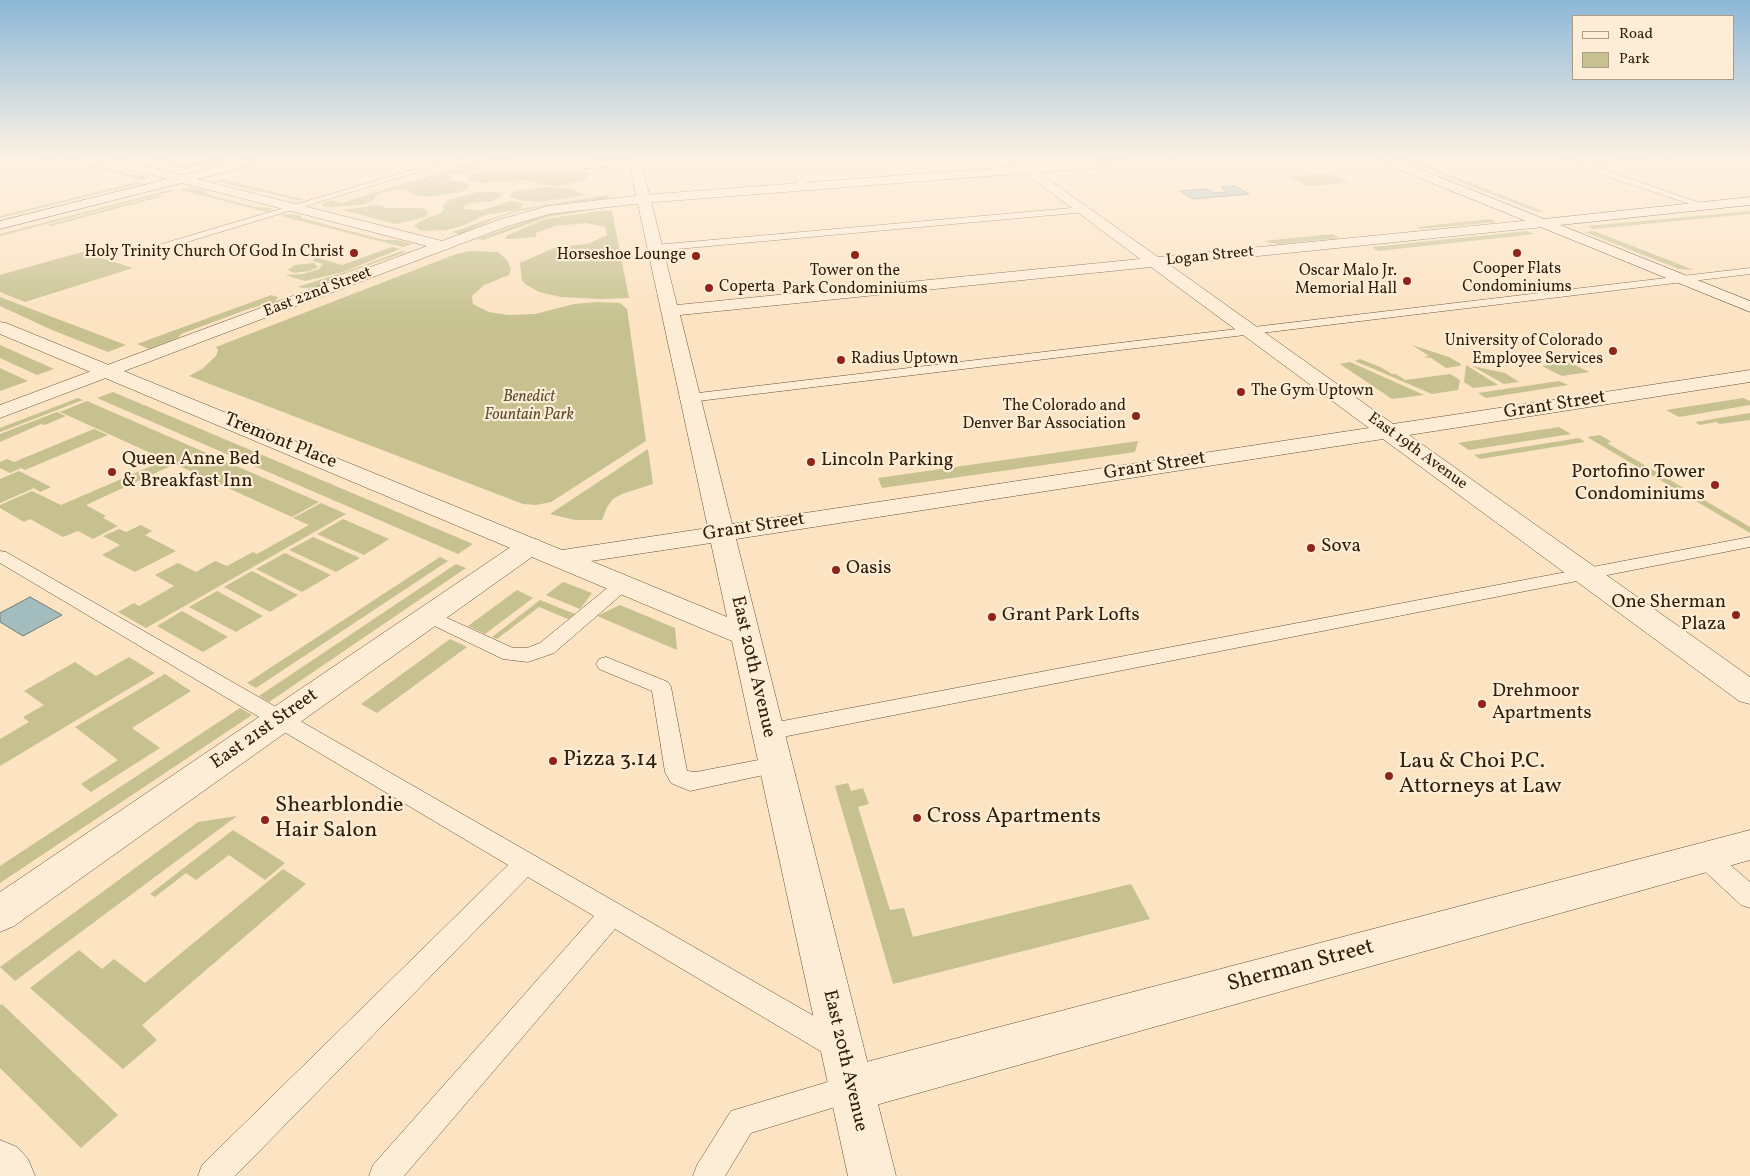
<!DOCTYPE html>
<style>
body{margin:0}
#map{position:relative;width:1750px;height:1176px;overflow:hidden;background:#fce3c2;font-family:Vollkorn,serif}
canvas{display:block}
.legend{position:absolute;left:1572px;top:15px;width:162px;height:65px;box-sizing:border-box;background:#fdedd7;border:1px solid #ab9b85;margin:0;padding:6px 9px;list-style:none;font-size:15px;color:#31210b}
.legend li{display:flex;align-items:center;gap:10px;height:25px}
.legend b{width:25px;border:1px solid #ab9b85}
</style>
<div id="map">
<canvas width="1750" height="1176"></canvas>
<ul class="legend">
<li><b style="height:6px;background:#fdedd7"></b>Road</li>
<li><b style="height:14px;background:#c6c18f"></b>Park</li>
</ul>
</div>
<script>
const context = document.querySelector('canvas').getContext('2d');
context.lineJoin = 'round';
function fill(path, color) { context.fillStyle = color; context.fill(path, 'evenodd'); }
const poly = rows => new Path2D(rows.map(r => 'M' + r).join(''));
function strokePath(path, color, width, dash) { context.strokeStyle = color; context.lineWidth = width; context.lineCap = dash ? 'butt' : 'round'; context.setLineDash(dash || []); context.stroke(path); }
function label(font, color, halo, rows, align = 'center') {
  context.font = font + ' Vollkorn,serif'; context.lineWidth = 4.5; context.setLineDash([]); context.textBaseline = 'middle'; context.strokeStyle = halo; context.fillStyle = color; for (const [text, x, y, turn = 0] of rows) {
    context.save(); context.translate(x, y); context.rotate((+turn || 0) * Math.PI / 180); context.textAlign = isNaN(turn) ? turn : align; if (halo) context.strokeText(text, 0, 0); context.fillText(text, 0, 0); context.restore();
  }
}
const green = poly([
 [58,158,75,158,74,160,129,174,151,177,140,180],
 [157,158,185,164,219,158,230,158,186,169,149,159],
 [1399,158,1407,158,1545,212,1537,212],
 [458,162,478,167,468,174,438,175,431,177,428,179,435,182,431,178,442,175,450,176,450,179,443,181,458,181,469,184,469,187,462,192,430,197,415,195,405,190,392,190,380,193,372,201,361,205,332,207,323,206,323,203,332,200,342,203,460,166,452,164],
 [494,169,534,174,581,171,590,173,590,175,582,181,558,186,543,185,526,180,483,183,467,181,467,177,473,174],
 [1329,173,1349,183,1308,186,1289,177],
 [222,179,306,200,297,200,214,181],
 [137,182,142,183,0,218,0,216],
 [191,187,205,191,206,194,256,207,272,208,271,211,267,212,180,190],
 [548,187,570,189,586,195,540,202,524,201,510,197,510,194,516,191],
 [169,190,173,191,0,236,0,234],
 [478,192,496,192,503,195,493,201,470,203,464,207,464,209,483,210,511,201,525,204,519,209,608,195,608,199,555,204,520,211,494,219,460,235,452,232,516,210,485,215,462,226,447,230,421,231,414,226,420,221,441,213,444,209,443,206,449,200],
 [160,195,164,196,51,226,47,225],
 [378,205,388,208,423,208,429,212,425,217,419,219,395,224,342,210],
 [608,207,548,217,483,240,477,239,547,214],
 [599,211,612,211,629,298,600,299,561,297,539,292,525,284,522,280,520,263,556,247,588,244,607,235,605,227,586,223,555,226,536,233,536,237,509,239,506,239,506,236,545,219],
 [1750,211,1750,214,1593,229,1587,226],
 [287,214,300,215,301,218,384,240,397,240,413,244,403,247,281,216],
 [1490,219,1496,222,1421,229,1416,227],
 [1527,231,1535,234,1378,251,1372,247],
 [1594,231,1694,270,1679,269,1585,232],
 [1332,234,1340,238,1278,244,1264,241],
 [392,247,400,249,343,272,305,281,285,275,303,274,319,269,323,264,313,261,315,257,342,265],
 [402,251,406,252,338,276,320,287,303,288,297,287,345,272],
 [470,251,498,252,507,260,511,269,509,275,484,285,472,296,473,304,489,312,508,315,535,314,574,304,596,302,620,303,627,309,646,441,551,502,536,505,523,504,189,376,202,369,216,356,218,350,216,347,456,254],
 [82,252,133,268,25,302,0,292,0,275],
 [314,263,318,267,309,271,294,273,288,270,295,265],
 [271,295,278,297,274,303,251,308,181,334,178,338,149,349,137,344],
 [0,297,126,345,108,352,52,330,0,306],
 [0,345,54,369,37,375,0,358],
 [1412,345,1449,357,1461,364,1460,366,1446,368,1431,358,1423,357,1429,356],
 [1360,359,1380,367,1392,374,1396,374,1405,380,1450,374,1460,380,1458,390,1432,394,1355,361],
 [1350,362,1424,395,1392,399,1340,364],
 [1569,362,1589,372,1562,376,1542,366],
 [1466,365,1498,385,1473,388,1464,382],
 [1472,366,1505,373,1519,382,1504,384],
 [0,368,28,381,0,391],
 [1559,381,1568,385,1486,398,1478,393],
 [113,392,473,544,458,554,97,398],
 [78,398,83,400,0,432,0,428],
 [1743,398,1750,401,1750,405,1679,417,1666,410],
 [87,401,319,502,292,517,60,412],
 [57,412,66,416,45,425,41,424,0,442,0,434],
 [1750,413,1750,420,1720,424,1716,422,1700,425,1695,422],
 [1559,427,1571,434,1469,450,1458,443],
 [94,429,108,435,25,470,21,468,10,473,0,468,0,462,7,459,14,462],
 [1600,435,1612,442,1607,443,1750,527,1750,533,1587,437],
 [1579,438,1585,442,1480,459,1474,455],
 [1138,441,1135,452,882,488,878,478],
 [648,449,653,484,622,494,613,499,607,507,602,520,575,520,550,514],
 [163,461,173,465,86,505,106,516,103,518,118,526,93,539,78,531,63,537,30,519,24,522,0,508,0,505,32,491,61,505],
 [19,471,51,487,40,492,34,488,0,503,0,479],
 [321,503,346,514,146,628,118,612,134,603,139,606,174,586,155,575,178,563,196,572,215,561,227,566,253,552,257,554,309,525,293,518],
 [343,519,389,539,364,555,317,534],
 [141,525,152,531,145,535,176,551,135,572,102,555,120,545,103,536,119,529,126,532],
 [313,537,360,558,336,572,289,550],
 [285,553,331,575,302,592,256,569],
 [440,557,448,561,256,688,247,683],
 [456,564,466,568,269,702,259,696],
 [252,571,298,595,270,612,224,587],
 [563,582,592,593,580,609,546,595],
 [517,590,533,598,485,634,468,626],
 [217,591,263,616,236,632,189,607],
 [540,600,575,614,568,619,539,607,497,639,492,637],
 [620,605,675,628,677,650,597,616],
 [182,611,228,637,203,652,157,626],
 [450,639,467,647,377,713,361,704],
 [129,657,155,673,0,766,0,739,29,722,23,717,44,705,24,691,75,662,96,676],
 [165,674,191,691,132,728,160,748,91,792,81,784,118,760,75,727],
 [240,708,252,715,0,883,0,866],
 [848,783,851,791,863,788,869,804,858,807,890,910,904,908,913,937,1131,884,1150,919,893,984,835,786],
 [237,816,15,981,0,967,198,822],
 [233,830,285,863,265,880,229,855,196,880,186,873,155,897,150,894],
 [283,869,306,884,142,1025,157,1040,123,1069,30,988,79,950,102,969,114,959,145,983],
 [2,1004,118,1115,81,1148,0,1068,0,1005]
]);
const water = poly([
 [1235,186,1249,194,1193,199,1180,191,1207,189,1214,193,1227,192,1221,187,1235,186],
 [30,597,62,615,23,636,0,622,0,613,30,597]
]);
const service = poly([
 [43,158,57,158,46,161,43,161,43,158],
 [453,158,464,158,154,252,148,252,146,250,148,248,453,158],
 [1561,158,1567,158,1586,164,1590,162,1644,158,1673,158,1669,160,1593,166,1709,206,1702,208,1561,161,1561,158],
 [790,168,796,168,808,186,807,188,801,188,789,170,790,168],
 [1083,207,1087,210,1086,212,655,251,650,248,655,245,1083,207],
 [1750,268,1750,274,690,402,683,398,690,394,1750,268],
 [1750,537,1750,547,767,740,760,737,757,732,760,727,767,724,1750,537],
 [0,551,6,552,847,1035,851,1045,847,1055,837,1059,827,1055,615,929,404,1176,369,1176,373,1165,594,916,528,877,235,1176,198,1176,202,1165,508,865,0,563,0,551],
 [623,579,629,580,632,584,629,588,554,653,528,662,503,659,422,620,419,616,422,612,428,610,434,612,513,648,527,648,540,643,617,580,623,579],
 [606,657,668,682,671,687,687,771,696,772,774,757,782,759,785,765,782,771,690,791,671,783,665,772,652,691,599,669,596,664,599,659,606,657],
 [1705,847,1713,850,1750,882,1750,908,1741,905,1697,864,1693,857,1697,850,1705,847],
 [851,1075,861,1079,865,1089,861,1099,751,1133,725,1176,693,1176,697,1165,731,1111,851,1075]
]);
const minor = poly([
 [95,158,114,158,442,241,498,220,548,206,643,195,1128,158,1176,158,1170,162,643,203,549,214,508,226,0,418,0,405,427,246,97,161,95,158],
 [469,158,494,158,533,164,632,158,639,158,641,161,635,165,533,172,475,162,469,158],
 [530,538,539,540,543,546,539,552,14,926,0,932,0,892,521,540,530,538],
 [1750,830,1750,860,851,1112,835,1105,828,1089,835,1073,851,1066,1750,830],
 [0,1140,17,1147,28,1159,35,1176,0,1176,0,1140]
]);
const tertiary = poly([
 [628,158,640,158,677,305,1140,259,1005,158,1018,158,1158,257,1543,219,1548,220,1550,223,1548,226,1543,227,1170,265,1393,424,1750,370,1750,382,1409,435,1750,677,1750,704,1739,701,1383,439,736,539,896,1176,848,1176,732,641,0,334,0,322,6,323,562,550,708,528,628,158],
 [1151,267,1369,428,732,524,680,315,1151,267],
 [711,543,727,617,591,561,711,543]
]);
const secondary = poly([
 [251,158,270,158,268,161,0,229,0,221,251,158],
 [1376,158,1392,158,1544,219,1750,197,1750,205,1560,225,1750,301,1750,312,1378,161,1376,158]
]);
const markers = [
 [354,253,5,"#8f2418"],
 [1517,253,5,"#8f2418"],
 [855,255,5,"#8f2418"],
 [696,256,5,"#8f2418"],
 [1407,281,5,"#8f2418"],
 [709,288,5,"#8f2418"],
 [1613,351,5,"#8f2418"],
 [841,360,5,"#8f2418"],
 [1241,392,5,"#8f2418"],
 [1136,416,5,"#8f2418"],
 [811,462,5,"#8f2418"],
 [112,472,5,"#8f2418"],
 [1715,485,5,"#8f2418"],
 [1311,548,5,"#8f2418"],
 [836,570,5,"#8f2418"],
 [1736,615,5,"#8f2418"],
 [992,617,5,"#8f2418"],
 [1482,704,5,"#8f2418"],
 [553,761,5,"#8f2418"],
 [1389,776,5,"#8f2418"],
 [917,818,5,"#8f2418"],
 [265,820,5,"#8f2418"]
];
const farPoinames = [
 ["Holy Trinity Church Of God In Christ",344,253],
 ["Horseshoe Lounge",686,256],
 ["Cooper Flats",1517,270,"center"],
 ["Condominiums",1517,288,"center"],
 ["Tower on the",855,272,"center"],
 ["Park Condominiums",855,290,"center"],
 ["Oscar Malo Jr.",1397,272],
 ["Memorial Hall",1397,290],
 ["Coperta",719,288,"left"],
 ["University of Colorado",1603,342],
 ["Employee Services",1603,360],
 ["Radius Uptown",851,360,"left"],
 ["The Gym Uptown",1251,392,"left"],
 ["The Colorado and",1126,407],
 ["Denver Bar Association",1126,425]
];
const farStreetnames = [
 ["Logan Street",1210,257,-6],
 ["East 22nd Street",318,293,-21],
 ["East 19th Avenue",1417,452,36]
];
const farParknames = [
 ["Benedict",529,398],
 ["Fountain Park",529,416]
];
const streetNames = [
 ["Grant Street",1555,406,-9],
 ["Tremont Place",280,442,22],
 ["Grant Street",1155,467,-9],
 ["Grant Street",754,528,-9],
 ["East 20th Avenue",752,667,77],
 ["East 21st Street",265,730,-35],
 ["East 20th Avenue",844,1061,77]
];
const poiNames = [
 ["Queen Anne Bed",122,461],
 ["& Breakfast Inn",122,483],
 ["Lincoln Parking",821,462],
 ["Portofino Tower",1705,474,"right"],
 ["Condominiums",1705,496,"right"],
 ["Sova",1321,548],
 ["Oasis",846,570],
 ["One Sherman",1726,604,"right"],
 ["Plaza",1726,626,"right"],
 ["Grant Park Lofts",1002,617],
 ["Drehmoor",1492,693],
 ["Apartments",1492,715]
];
const nearPoinames = [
 ["Pizza 3.14",563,761],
 ["Lau & Choi P.C.",1399,763],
 ["Attorneys at Law",1399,788],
 ["Shearblondie",275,807],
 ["Hair Salon",275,832],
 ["Cross Apartments",927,818]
];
const nearStreetnames = [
 ["Sherman Street",1301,967,-15]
];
fill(green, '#c6c18f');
fill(water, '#a3bcbd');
strokePath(water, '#757e76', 1);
strokePath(service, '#645239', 1);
strokePath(minor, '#645239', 1);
strokePath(tertiary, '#645239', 1);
strokePath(secondary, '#31210b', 1);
fill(service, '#fdedd7');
fill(minor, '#fdedd7');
fill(tertiary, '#fdedd7');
fill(secondary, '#fdedd7');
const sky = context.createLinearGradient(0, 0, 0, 322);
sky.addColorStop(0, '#8cb7d7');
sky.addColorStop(0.49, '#fef2e4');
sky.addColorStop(1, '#fef2e400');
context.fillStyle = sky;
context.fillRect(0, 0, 1750, 322);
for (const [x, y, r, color] of markers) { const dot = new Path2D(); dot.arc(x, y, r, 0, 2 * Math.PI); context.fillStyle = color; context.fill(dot); strokePath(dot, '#fdedd7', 2); }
label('16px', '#31210b', '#fdedd7', farPoinames, 'right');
label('16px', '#31210b', '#fdedd7', farStreetnames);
label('italic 16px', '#5e5133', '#fdedd7', farParknames);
label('19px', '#31210b', '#fdedd7', streetNames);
label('19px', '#31210b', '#fdedd7', poiNames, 'left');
label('22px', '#31210b', '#fdedd7', nearPoinames, 'left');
label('22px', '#31210b', '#fdedd7', nearStreetnames);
</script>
